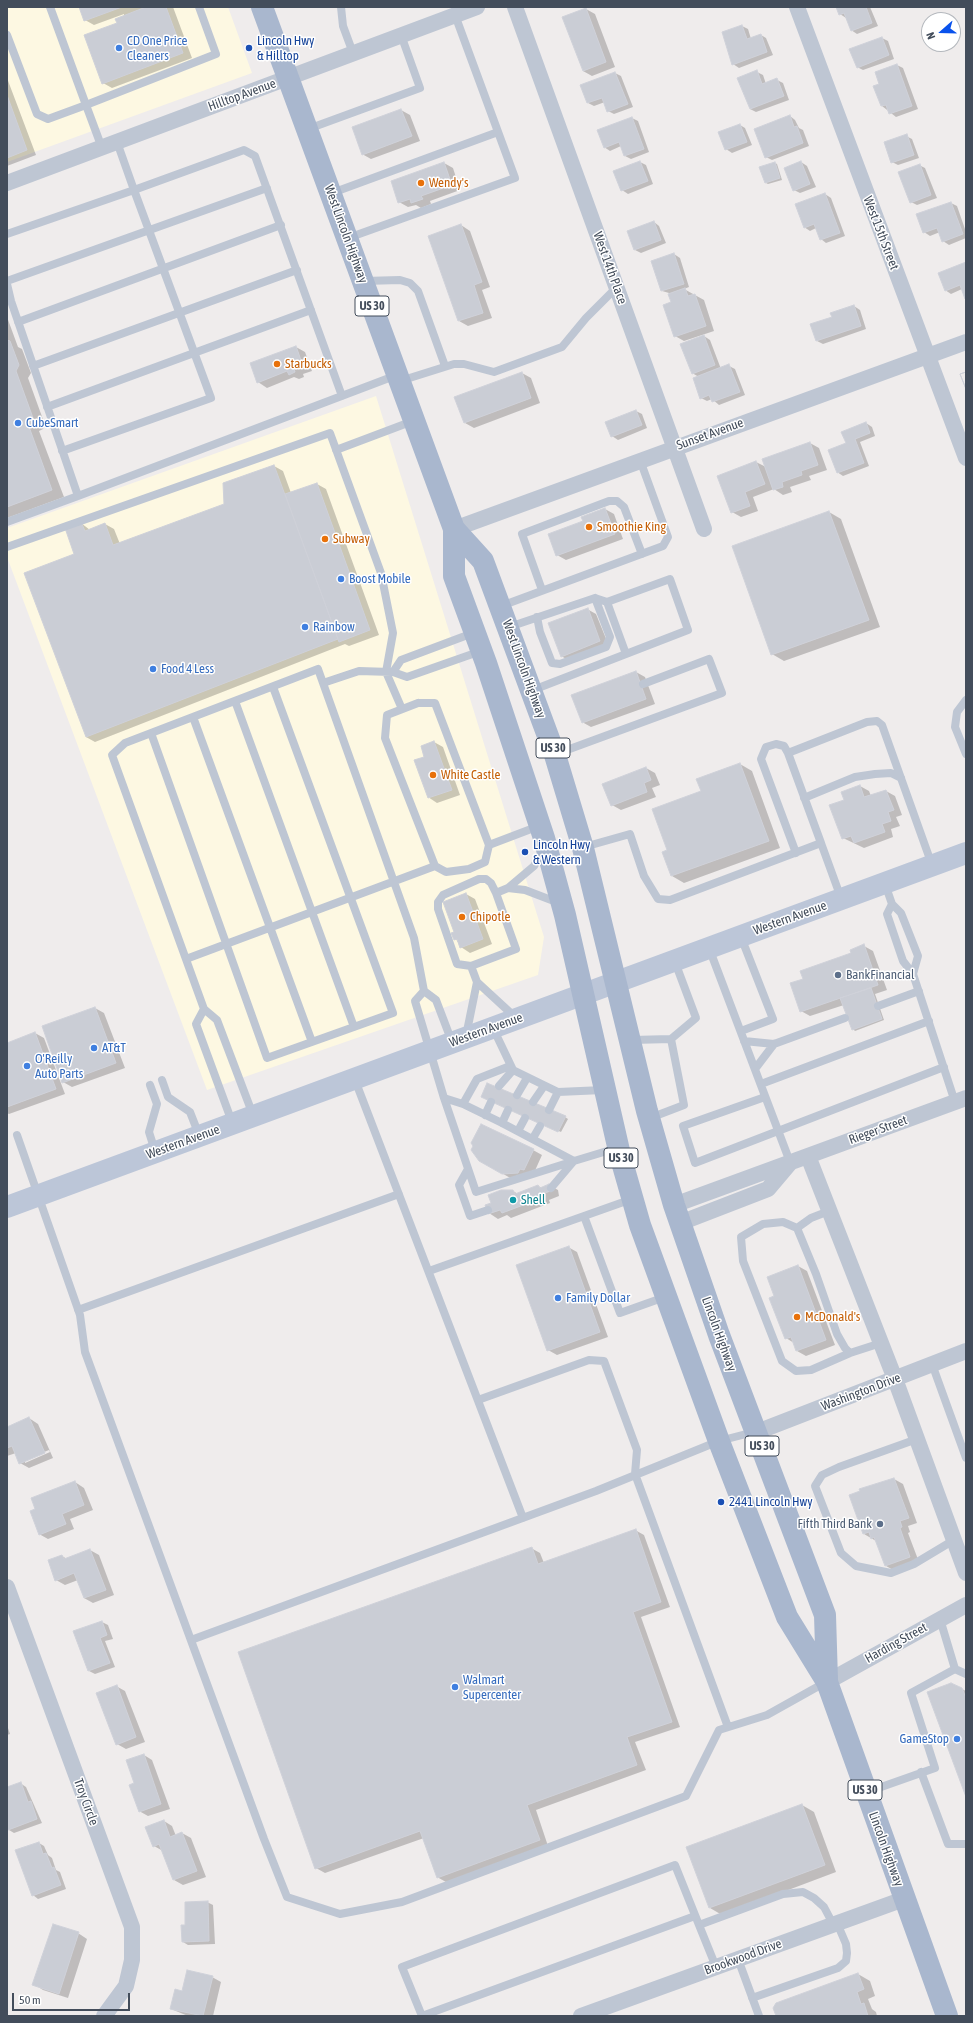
<!DOCTYPE html>
<style>
body{margin:0}
#map{position:relative;width:973px;height:2023px;overflow:hidden;background:#efecec;font-family:"Asap Condensed",sans-serif}
canvas{display:block}
.frame{position:absolute;inset:0;border:8px solid #434d5b;pointer-events:none}
.north{position:absolute;left:921px;top:12px;width:40px;height:40px;box-sizing:border-box;background:#fff;border:1px solid #b4b8bd;border-radius:50%;rotate:250deg;font-size:11px;font-weight:700;line-height:16px;text-align:center;color:#434d5b}
.north::after{content:'';display:block;margin:auto;width:14px;height:18px;background:#0952ec;clip-path:polygon(50% 0,100% 100%,50% 72%,0 100%)}
.scale{position:absolute;left:12px;top:1993px;width:118px;height:18px;box-sizing:border-box;border:2px solid #434d5b;border-top:0;padding-left:5px;font-size:12px;line-height:14px;white-space:nowrap;color:#434d5b;-webkit-text-stroke:3px #fff;paint-order:stroke}
</style>
<div id="map">
<canvas width="973" height="2023"></canvas>
<div class="frame"></div>
<div class="north">N</div>
<div class="scale">50 m</div>
</div>
<script>
const context = document.querySelector('canvas').getContext('2d');
context.lineJoin = 'round';
function fill(path, color) { context.fillStyle = color; context.fill(path, 'evenodd'); }
const poly = rows => new Path2D(rows.map(r => 'M' + r).join(''));
function strokePath(path, color, width, dash) { context.strokeStyle = color; context.lineWidth = width; context.lineCap = dash ? 'butt' : 'round'; context.setLineDash(dash || []); context.stroke(path); }
function label(font, color, halo, rows, align = 'center') {
  context.font = font + ' "Asap Condensed",sans-serif'; context.lineWidth = 3; context.setLineDash([]); context.textBaseline = 'middle'; context.strokeStyle = halo; context.fillStyle = color; for (const [text, x, y, turn = 0] of rows) {
    context.save(); context.translate(x, y); context.rotate((+turn || 0) * Math.PI / 180); context.textAlign = isNaN(turn) ? turn : align; if (halo) context.strokeText(text, 0, 0); context.fillText(text, 0, 0); context.restore();
  }
}
const commercial = poly([
 [7,7,228,7,252,73,7,162],
 [376,396,544,937,538,975,207,1090,7,557,7,528]
]);
const shadow = poly([
 [80,7,173,7,192,58,112,88,103,83,118,24,124,16,124,14,94,25,85,20],
 [838,7,870,7,878,26,857,34,851,30,846,18,840,14],
 [586,9,595,14,615,67,592,76,583,71],
 [742,26,748,29,751,39,761,35,766,38,773,55,739,68,733,64],
 [882,38,888,41,894,59,863,70,857,67],
 [897,65,903,68,918,109,896,117,882,106,880,84],
 [757,72,763,75,766,84,777,80,783,83,789,100,756,112,750,109],
 [615,73,621,76,633,107,614,114,608,111,605,102,594,106,588,103,581,86],
 [7,78,36,155,7,166],
 [401,110,410,115,420,141,371,159,362,154,353,128],
 [790,116,795,120,799,128,803,130,809,146,772,160,766,157],
 [632,118,638,121,649,152,631,159,625,156,621,146,610,151,604,147],
 [740,125,745,128,752,145,732,153,726,149],
 [906,136,912,139,919,158,898,165,892,162],
 [640,162,646,165,653,184,628,194,622,190],
 [801,162,807,166,816,187,800,193,794,190],
 [444,163,453,168,460,190,430,201,431,204,421,208,416,205,408,207,399,202],
 [775,163,777,164,782,180,768,184,766,183],
 [919,165,925,168,937,198,917,205,911,202],
 [825,194,831,198,845,236,826,243,821,239,816,228,810,231,804,227],
 [951,203,957,206,966,232,966,238,949,245,943,241,940,232,930,236,924,232],
 [654,222,659,226,666,243,641,253,635,250,628,232],
 [461,225,470,231,490,287,482,290,492,318,468,326,459,321],
 [674,254,680,258,689,287,684,289,704,300,714,331,684,341,675,336,673,303,669,293,662,291],
 [966,263,966,299,962,289,951,294,945,290],
 [854,306,860,310,866,329,823,344,817,341,833,318],
 [7,317,18,347,22,349,31,373,28,378,45,425,43,429,39,431,64,497,7,518],
 [704,336,710,340,721,369,729,366,735,369,745,395,719,405,712,399,707,401,701,398,699,377,692,373],
 [296,347,305,352,312,371,303,374,304,377,299,379,294,377,267,388,258,382],
 [522,373,531,378,540,403,474,428,465,423],
 [636,411,642,414,647,428,618,440,612,436],
 [866,423,872,427,875,436,860,442,869,466,843,476,837,472,847,444],
 [810,443,819,448,827,470,809,476,811,480,790,487,792,492,783,495,774,489,753,497,758,511,741,517,732,512,756,462,766,467],
 [274,466,283,471,291,493,317,484,326,489,379,635,349,646,345,644,95,742,86,737,76,555,81,523,90,530,105,524,114,529,120,544,225,505],
 [605,509,614,514,623,539,566,560,557,555,584,521],
 [829,512,841,519,880,627,784,661,772,654],
 [587,609,596,614,609,646,570,661,561,656],
 [636,672,645,677,655,704,591,727,582,722],
 [434,742,443,747,460,795,437,803,428,797],
 [740,764,752,771,780,848,684,883,672,876,663,852,669,851,702,792],
 [646,768,655,773,660,785,652,788,656,797,621,810,612,805],
 [860,786,869,791,871,796,886,791,895,796,902,815,896,817,900,826,891,829,893,837,864,848,843,838,845,800],
 [466,894,475,899,492,944,470,953,461,947,452,933,455,932],
 [864,946,873,951,887,990,875,994,884,1020,855,1031,853,1029,844,1005,810,1016,801,1011,804,979],
 [95,1008,104,1013,125,1068,72,1087,63,1082],
 [35,1033,44,1038,65,1094,9,1114,7,1113,7,1044],
 [485,1098,565,1117,568,1119,561,1132],
 [533,1150,542,1155,533,1175,512,1179,479,1160],
 [549,1185,558,1190,559,1196,549,1200,550,1203,511,1218,507,1215,498,1219,489,1213,493,1203,513,1191,518,1194,538,1186,542,1188],
 [568,1247,577,1252,608,1337,557,1355,548,1350],
 [798,1266,807,1271,835,1345,806,1356,797,1351,794,1343,786,1338,775,1297],
 [29,1418,38,1424,53,1458,29,1468,20,1463,16,1453,7,1456,7,1428],
 [49,1450,50,1452,25,1463,25,1460],
 [894,1479,903,1484,917,1523,908,1526,910,1532,908,1533,919,1562,895,1571,886,1566,876,1541,864,1534,850,1496],
 [75,1482,84,1488,93,1510,70,1519,74,1529,48,1539,39,1534],
 [635,1530,644,1535,670,1607,641,1617,680,1727,635,1742,646,1770,536,1810,548,1846,446,1882,437,1877,424,1838,325,1873,316,1868,531,1548,540,1553,544,1563],
 [90,1550,99,1555,114,1595,93,1603,84,1598,78,1580,65,1585,56,1580,62,1556,67,1559],
 [102,1622,108,1625,113,1639,105,1641,115,1667,95,1674,89,1671,75,1632],
 [116,1686,125,1691,145,1742,126,1749,117,1744],
 [962,1689,966,1691,966,1794],
 [7,1725,10,1734,7,1735],
 [144,1755,152,1760,170,1809,148,1816,139,1811,135,1784],
 [20,1783,26,1787,42,1823,14,1833,9,1830,7,1825,7,1788],
 [802,1805,814,1812,836,1872,722,1915,710,1908],
 [164,1821,172,1826,176,1836,182,1833,191,1838,206,1877,183,1885,174,1880,163,1851,154,1846],
 [39,1843,44,1846,48,1855,52,1858,56,1870,60,1872,66,1889,38,1899,33,1895],
 [207,1902,213,1905,215,1944,188,1945,183,1942,186,1926],
 [78,1933,87,1939,68,1998,43,1990,34,1984],
 [858,1974,870,1981,875,1996,868,1999,872,2009,876,2012,877,2016,777,2016],
 [212,1977,221,1982,213,2016,188,2016,171,2009,183,1992]
]);
const building = poly([
 [79,7,122,7,84,21,79,7],
 [146,7,166,7,183,53,102,84,84,35,117,23,115,19,146,7],
 [836,7,866,7,872,23,851,31,844,13,839,15,836,7],
 [586,8,606,62,583,71,562,17,586,8],
 [742,25,747,39,761,34,767,52,732,65,722,32,742,25],
 [882,37,889,55,857,68,849,49,882,37],
 [897,64,912,106,889,114,886,105,881,106,873,86,879,84,875,72,897,64],
 [757,70,762,84,777,78,784,96,750,109,737,78,757,70],
 [615,72,628,104,607,112,602,98,587,103,580,85,615,72],
 [7,95,27,150,7,158,7,95],
 [401,109,412,136,362,155,352,127,401,109],
 [790,115,794,127,797,126,803,143,765,158,754,129,790,115],
 [632,117,644,149,624,156,619,142,604,148,597,130,632,117],
 [740,124,747,142,725,150,718,132,740,124],
 [907,134,914,155,891,163,884,142,907,134],
 [640,161,648,181,621,191,613,171,640,161],
 [801,161,810,184,793,191,784,168,801,161],
 [444,162,452,185,421,196,423,199,411,203,410,199,398,203,391,181,444,162],
 [775,162,780,178,765,183,759,167,775,162],
 [920,164,931,195,910,203,898,172,920,164],
 [825,193,840,233,820,240,814,224,804,228,795,204,825,193],
 [951,202,963,234,942,242,937,228,923,233,916,214,951,202],
 [654,221,661,240,634,250,627,231,654,221],
 [461,224,482,282,474,285,483,313,458,321,428,236,461,224],
 [674,253,684,284,661,291,651,261,674,253],
 [966,262,966,299,965,299,960,285,945,291,938,273,966,262],
 [685,288,688,296,695,294,706,326,674,337,663,305,671,302,668,294,685,288],
 [854,305,861,326,816,341,810,324,832,317,830,313,854,305],
 [704,335,715,365,692,374,680,344,704,335],
 [7,340,10,341,19,365,16,371,33,418,31,423,28,424,52,490,7,507,7,340],
 [296,346,303,366,294,369,295,372,289,375,287,371,257,383,250,363,296,346],
 [729,364,740,392,712,402,709,395,700,399,693,378,729,364],
 [522,372,531,398,464,423,454,397,522,372],
 [966,372,966,389,960,374,966,372],
 [966,372,966,389,960,374,966,372],
 [636,410,642,425,611,437,605,422,636,410],
 [866,422,870,433,855,439,864,463,837,473,828,450,846,443,841,432,866,422],
 [810,442,818,465,801,471,802,475,782,482,783,487,773,490,762,459,810,442],
 [756,461,765,484,745,492,750,506,731,513,717,476,756,461],
 [274,465,338,639,86,737,24,573,74,554,65,528,81,522,85,531,105,523,113,545,224,504,223,483,274,465],
 [317,483,370,630,339,642,285,494,317,483],
 [605,508,615,534,556,556,548,534,583,521,581,517,605,508],
 [829,511,869,620,771,655,732,546,829,511],
 [588,608,600,641,561,657,548,623,588,608],
 [636,671,646,699,582,723,571,695,636,671],
 [434,741,452,790,428,798,414,760,424,757,421,746,434,741],
 [740,763,769,841,671,876,662,852,667,850,652,809,701,791,696,779,740,763],
 [646,767,651,780,644,783,647,792,611,806,602,784,646,767],
 [860,785,864,797,886,790,894,810,888,812,891,821,882,824,885,832,854,843,851,836,842,839,829,805,844,800,841,792,860,785],
 [466,893,483,939,460,948,457,939,454,940,451,933,454,932,443,902,466,893],
 [864,944,878,985,800,1012,790,983,803,979,800,971,851,953,850,950,864,944],
 [871,988,882,1019,852,1030,840,998,871,988],
 [95,1007,116,1063,62,1083,42,1026,95,1007],
 [35,1032,56,1089,7,1107,7,1043,35,1032],
 [487,1083,566,1116,558,1132,481,1097,487,1083],
 [481,1124,534,1149,524,1170,520,1169,518,1173,502,1174,479,1161,471,1150,473,1146,471,1143,481,1124],
 [549,1184,550,1191,540,1195,542,1198,502,1213,500,1210,488,1214,485,1205,491,1203,488,1195,501,1190,513,1190,515,1194,538,1185,540,1188,549,1184],
 [569,1246,600,1332,547,1351,516,1265,569,1246],
 [798,1265,826,1340,796,1351,791,1337,785,1339,769,1298,774,1296,767,1277,798,1265],
 [29,1417,45,1453,19,1464,12,1446,7,1448,7,1427,29,1417],
 [894,1478,909,1518,900,1521,902,1527,900,1528,910,1557,885,1566,874,1537,871,1539,869,1532,863,1534,849,1495,860,1491,859,1489,894,1478],
 [75,1481,84,1505,62,1514,66,1524,39,1535,30,1511,35,1509,31,1498,75,1481],
 [636,1529,661,1602,633,1612,672,1722,627,1737,637,1765,527,1805,540,1840,437,1878,420,1831,315,1869,238,1652,532,1547,538,1564,636,1529],
 [90,1549,106,1590,84,1598,74,1573,55,1581,48,1560,62,1555,64,1559,90,1549],
 [102,1621,107,1635,100,1638,110,1663,88,1671,73,1631,102,1621],
 [951,1683,962,1688,966,1698,966,1797,927,1692,951,1683],
 [117,1685,136,1737,116,1745,96,1693,117,1685],
 [144,1754,161,1804,139,1812,129,1785,134,1783,126,1760,144,1754],
 [21,1782,28,1802,31,1801,37,1819,8,1830,7,1787,21,1782],
 [802,1804,825,1865,709,1908,686,1847,802,1804],
 [164,1820,170,1837,182,1832,197,1871,173,1880,159,1844,153,1847,145,1827,164,1820],
 [39,1842,43,1854,46,1853,52,1868,54,1867,61,1885,32,1896,15,1850,39,1842],
 [208,1901,209,1941,182,1942,181,1925,185,1925,185,1902,208,1901],
 [53,1924,79,1932,59,1994,32,1985,53,1924],
 [187,1970,213,1976,203,2016,170,2009,175,1989,182,1991,187,1970],
 [858,1973,864,1989,857,1992,861,2004,864,2003,868,2016,776,2016,773,2008,776,2003,858,1973]
]);
const service = poly([
 [50,7,86,105,216,54,199,7],
 [341,7,343,26,353,53],
 [7,35,37,114,48,119,86,105,102,148],
 [308,129,420,88,401,35],
 [332,193,498,132],
 [7,234,134,190,117,142],
 [348,238,515,178,455,15],
 [7,281,267,188],
 [364,281,400,280,410,283,418,291,445,366],
 [7,284,11,301,78,496,7,522],
 [18,322,281,225],
 [33,366,297,270],
 [400,381,454,364,464,364,494,372,562,347,586,318,617,287],
 [47,407,311,310],
 [336,450,413,421],
 [62,451,211,398,134,190,244,150,255,156,342,396],
 [78,496,397,375],
 [7,547,330,433,381,573,393,633,386,672,402,709],
 [542,590,522,534,609,501,617,501,624,507,642,554],
 [607,602,626,654],
 [501,606,663,546,668,537,640,460],
 [537,617,540,632,552,663,560,664,606,647,610,637,595,598],
 [509,627,595,598,607,602,670,579,688,630,533,690],
 [473,633,401,660,393,672,407,677,481,651],
 [323,683,359,671,391,672],
 [966,700,957,712,955,727,966,754],
 [235,701,354,1027],
 [418,703,435,703,489,845,485,862,469,869,446,872,435,866,385,738,387,715,418,703],
 [193,717,312,1042],
 [151,733,267,1058,393,1013,273,687],
 [788,753,867,722,877,721,882,725,932,865],
 [556,754,722,693,709,659,643,684],
 [804,798,855,777,875,774,891,773,901,778],
 [489,845,539,826],
 [584,847,630,834,644,876,658,899,670,900,821,843,841,898],
 [543,850,534,866,508,888,525,890,559,903],
 [796,853,761,759,766,747,776,744,784,746,788,753,821,843],
 [885,884,892,904],
 [709,948,790,1162],
 [186,959,435,866],
 [471,966,457,964,438,909,438,902,443,895,479,879,486,879,491,883,496,893,508,888],
 [913,974,918,956,901,913,892,904,887,914,903,961,913,974,955,1102],
 [477,982,471,966,516,949,496,893],
 [878,1006,919,991],
 [204,1009,196,1024,232,1122],
 [493,1028,513,1070,558,1092,603,1090],
 [741,1031,773,1019,741,937],
 [466,1036,477,982,515,1017],
 [632,1040,671,1039],
 [744,1041,774,1044,845,1018],
 [452,1042,436,1000,424,991,415,1001,444,1098,463,1104,502,1123,574,1161,617,1148],
 [755,1069,774,1044],
 [162,1080,168,1097,190,1112,199,1135],
 [355,1080,523,1518],
 [761,1084,929,1021],
 [150,1085,157,1104,149,1132,155,1151],
 [499,1086,513,1070],
 [517,1095,527,1078],
 [765,1097,683,1126,695,1163,944,1067],
 [444,1098,476,1192,574,1161],
 [533,1102,544,1086],
 [463,1104,477,1079,510,1066],
 [549,1110,558,1092],
 [253,1115,217,1020,204,1009,112,755,125,743,318,669,414,938,424,991],
 [485,1115,491,1102],
 [650,1118,684,1105,671,1039,696,1018,675,962],
 [502,1123,508,1110],
 [518,1131,525,1118],
 [17,1135,80,1315,85,1352,264,1839,287,1897,340,1914,402,1902,686,1796,719,1730,767,1715,826,1682],
 [533,1138,540,1126],
 [468,1169,459,1185,470,1216,488,1210],
 [551,1188,573,1162],
 [584,1216,620,1313,665,1297],
 [797,1228,811,1218,829,1211],
 [429,1271,632,1199],
 [78,1310,399,1194],
 [850,1353,845,1348,837,1334,816,1274,797,1228,783,1222,763,1224,741,1237,743,1261,782,1361,796,1371,811,1370,850,1353,881,1343],
 [932,1364,966,1458],
 [478,1400,589,1360,604,1361,637,1450,635,1474,728,1727],
 [917,1439,839,1467,822,1475,815,1486,841,1553,856,1566,891,1573,914,1564,954,1540],
 [191,1640,596,1491,719,1441,754,1432],
 [955,1669,966,1674],
 [921,1772,948,1844,966,1844],
 [867,1792,935,1768,911,1693,955,1669,940,1619],
 [695,1916,422,2016,402,1967,675,1865,699,1925,716,1967],
 [699,1925,783,1894,803,1892,814,1898,824,1907,833,1924],
 [738,1959,759,2016],
 [752,1998,838,1968,846,1961,847,1953,846,1944,837,1923]
]);
const minor = poly([
 [515,7,704,529],
 [797,7,966,458],
 [7,183,477,7],
 [454,529,966,342],
 [808,1156,895,1379,966,1573],
 [674,1205,966,1098],
 [680,1223,768,1189,790,1163],
 [757,1432,966,1351],
 [7,1587,132,1927,132,1960,126,1986,104,2016],
 [827,1682,966,1605],
 [581,2016,904,1899]
]);
const secondary = poly([
 [7,1207,966,853]
]);
const primary = poly([
 [262,7,454,529,454,576,486,663,544,838,565,915,620,1155,640,1225,720,1444,787,1617,827,1682,947,2016],
 [454,529,483,561,555,755,583,848,647,1111,674,1205,719,1335,825,1615,827,1680]
]);
const markers = [
 [119,48,4,"#3f7fe0"],
 [249,48,4,"#1a4fb4"],
 [421,183,4,"#e8710a"],
 [277,364,4,"#e8710a"],
 [18,423,4,"#3f7fe0"],
 [589,527,4,"#e8710a"],
 [325,539,4,"#e8710a"],
 [341,579,4,"#3f7fe0"],
 [305,627,4,"#3f7fe0"],
 [153,669,4,"#3f7fe0"],
 [433,775,4,"#e8710a"],
 [525,852,4,"#1a4fb4"],
 [462,917,4,"#e8710a"],
 [838,975,4,"#5c6f8a"],
 [94,1048,4,"#3f7fe0"],
 [27,1066,4,"#3f7fe0"],
 [513,1200,4,"#0f9aa8"],
 [558,1298,4,"#3f7fe0"],
 [797,1317,4,"#e8710a"],
 [721,1502,4,"#1a4fb4"],
 [880,1524,4,"#5c6f8a"],
 [455,1687,4,"#3f7fe0"],
 [957,1739,4,"#3f7fe0"]
];
const shields = [
 [372,306,34],
 [553,748,34],
 [621,1158,34],
 [762,1446,34],
 [865,1790,34]
];
const shieldNames = [
 ["US 30",372,306],
 ["US 30",553,748],
 ["US 30",621,1158],
 ["US 30",762,1446],
 ["US 30",865,1790]
];
const shopNames = [
 ["CD One Price",127,41],
 ["Cleaners",127,56],
 ["CubeSmart",26,423],
 ["Boost Mobile",349,579],
 ["Rainbow",313,627],
 ["Food 4 Less",161,669],
 ["AT&T",102,1048],
 ["O'Reilly",35,1059],
 ["Auto Parts",35,1074],
 ["Family Dollar",566,1298],
 ["Walmart",463,1680],
 ["Supercenter",463,1695],
 ["GameStop",949,1739,"right"]
];
const transitNames = [
 ["Lincoln Hwy",257,41],
 ["& Hilltop",257,56],
 ["Lincoln Hwy",533,845],
 ["& Western",533,860],
 ["2441 Lincoln Hwy",729,1502]
];
const streetNames = [
 ["Hilltop Avenue",242,95,-20],
 ["West 15th Street",881,233,69],
 ["West Lincoln Highway",346,234,70],
 ["West 14th Place",610,268,70],
 ["Sunset Avenue",710,434,-20],
 ["West Lincoln Highway",524,669,70],
 ["Western Avenue",790,918,-20],
 ["Western Avenue",486,1030,-20],
 ["Rieger Street",878,1130,-20],
 ["Western Avenue",183,1142,-20],
 ["Lincoln Highway",719,1334,70],
 ["Washington Drive",861,1392,-21],
 ["Harding Street",896,1643,-29],
 ["Troy Circle",86,1802,70],
 ["Lincoln Highway",886,1849,70],
 ["Brookwood Drive",743,1957,-20]
];
const foodNames = [
 ["Wendy's",429,183],
 ["Starbucks",285,364],
 ["Smoothie King",597,527],
 ["Subway",333,539],
 ["White Castle",441,775],
 ["Chipotle",470,917],
 ["McDonald's",805,1317]
];
const serviceNames = [
 ["BankFinancial",846,975],
 ["Fifth Third Bank",872,1524,"right"]
];
const cultureNames = [
 ["Shell",521,1200]
];
fill(commercial, '#fdf8e2');
fill(shadow, '#0003');
fill(building, '#cacdd5');
strokePath(building, '#cfd1d9', 1);
strokePath(service, '#bec6d3', 8);
strokePath(minor, '#bec6d3', 16);
strokePath(secondary, '#bcc6d8', 22);
strokePath(primary, '#a9b7ce', 22);
for (const [x, y, r, color] of markers) { const dot = new Path2D(); dot.arc(x, y, r, 0, 2 * Math.PI); context.fillStyle = color; context.fill(dot); strokePath(dot, '#fff', 1.5); }
for (const [x, y, w] of shields) { const box = new Path2D(); box.roundRect(x - w / 2, y - 10, w, 20, 3); context.fillStyle = '#fff'; context.fill(box); strokePath(box, '#434d5b', 1); }
label('bold 12px', '#434d5b', null, shieldNames);
label('13px', '#366cbe', '#fff', shopNames, 'left');
label('13px', '#164399', '#fff', transitNames, 'left');
label('13px', '#434d5b', '#fff', streetNames);
label('13px', '#c56008', '#fff', foodNames, 'left');
label('13px', '#4e5e75', '#fff', serviceNames, 'left');
label('13px', '#0d838f', '#fff', cultureNames, 'left');
</script>
